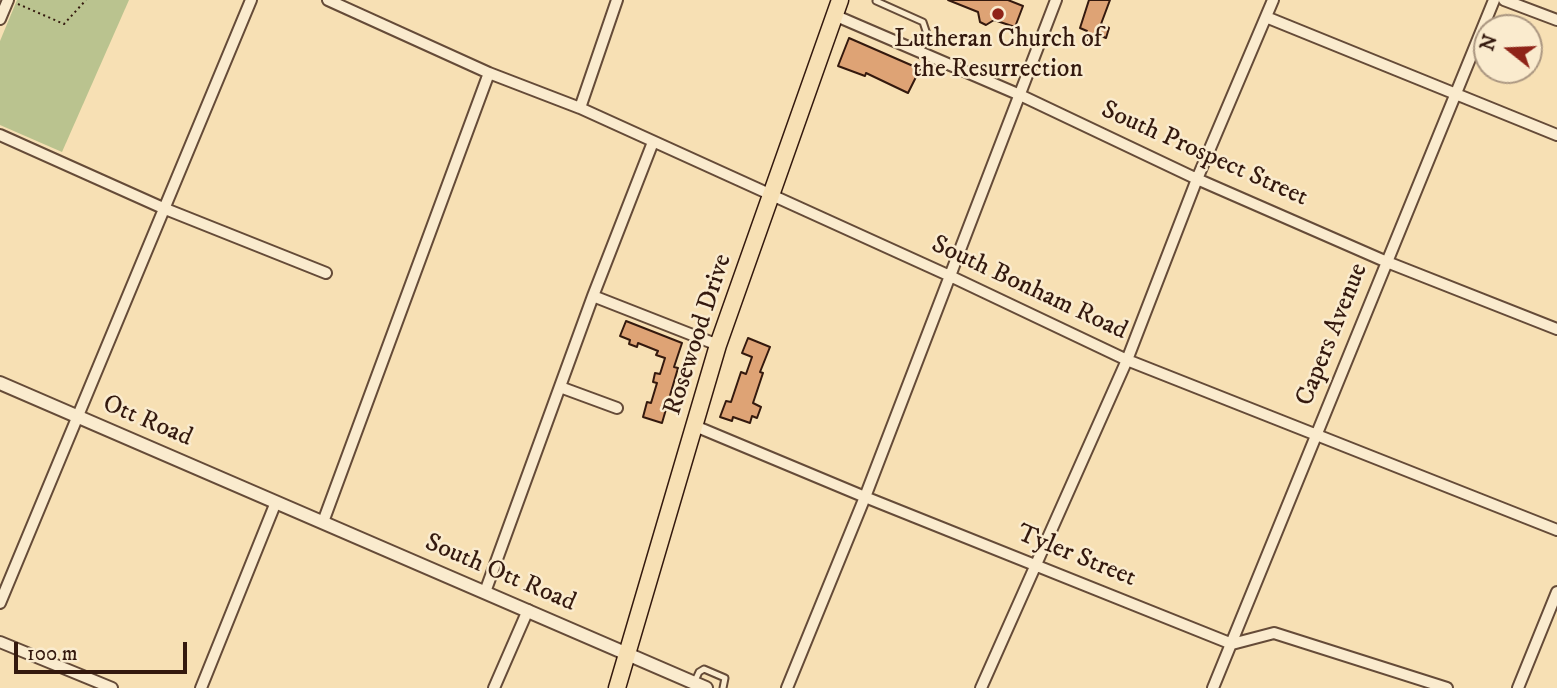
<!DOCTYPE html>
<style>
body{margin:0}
#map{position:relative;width:1557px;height:688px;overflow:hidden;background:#f7e0b4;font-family:"IM FELL DW Pica",serif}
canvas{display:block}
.north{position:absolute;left:1473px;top:14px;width:70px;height:70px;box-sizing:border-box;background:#faebce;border:2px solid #ab9781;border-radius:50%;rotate:288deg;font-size:19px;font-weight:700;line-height:28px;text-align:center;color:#34190e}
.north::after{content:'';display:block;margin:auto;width:24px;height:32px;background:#8f2418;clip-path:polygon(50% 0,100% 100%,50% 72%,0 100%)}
.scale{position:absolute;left:14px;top:642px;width:173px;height:32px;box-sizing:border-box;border:4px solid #34190e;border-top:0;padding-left:9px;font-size:21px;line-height:24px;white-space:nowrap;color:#34190e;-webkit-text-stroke:5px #faebce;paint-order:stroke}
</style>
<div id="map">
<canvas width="1557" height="688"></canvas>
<div class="north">N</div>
<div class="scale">100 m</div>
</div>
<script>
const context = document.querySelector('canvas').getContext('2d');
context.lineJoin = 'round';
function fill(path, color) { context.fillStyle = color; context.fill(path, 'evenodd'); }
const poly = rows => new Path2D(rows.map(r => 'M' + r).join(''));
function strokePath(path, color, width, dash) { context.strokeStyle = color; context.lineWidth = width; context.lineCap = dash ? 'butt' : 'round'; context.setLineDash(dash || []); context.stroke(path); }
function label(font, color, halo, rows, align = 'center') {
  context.font = font + ' "IM FELL DW Pica",serif'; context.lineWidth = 5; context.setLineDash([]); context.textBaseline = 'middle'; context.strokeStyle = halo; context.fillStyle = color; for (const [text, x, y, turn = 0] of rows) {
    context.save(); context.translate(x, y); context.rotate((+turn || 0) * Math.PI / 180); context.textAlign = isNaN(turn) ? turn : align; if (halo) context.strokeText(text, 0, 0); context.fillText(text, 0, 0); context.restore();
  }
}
const green = poly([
 [17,0,129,0,62,152,0,125,0,41]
]);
const building = poly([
 [948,0,1008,0,1023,6,1015,27,994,20,986,25,980,22,978,12,948,0],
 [1089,0,1110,0,1101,24,1109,28,1106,38,1096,34,1094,42,1084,39,1087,31,1080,28,1089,0],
 [849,38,920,69,908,93,866,73,865,76,838,66,849,38],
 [626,321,682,343,674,367,678,368,662,423,643,417,647,402,651,403,657,383,653,382,655,373,660,374,665,358,656,355,658,351,638,343,637,347,629,344,630,340,620,336,626,321],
 [748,338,770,347,760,372,763,373,753,403,761,407,757,418,752,416,750,423,733,417,732,421,720,417,726,401,731,402,741,372,746,374,752,357,742,353,748,338]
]);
const path = poly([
 [18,4,64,24,86,0]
]);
const service = poly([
 [876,1,923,22,927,34,920,52],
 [694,683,699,672,704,669,725,678,723,688]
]);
const minor = poly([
 [328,0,489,73,580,108,950,276,1127,360,1557,530],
 [1504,0,1557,20],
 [834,15,1020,95,1197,179,1387,262,1557,329],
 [1266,17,1557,135],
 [0,19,8,0],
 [580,108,617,0],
 [0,135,163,208,326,273],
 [593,296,718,345],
 [560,387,617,408],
 [695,426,865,497,1232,644,1274,633,1447,688],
 [323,522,489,73],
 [485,592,593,296,653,142],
 [0,603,251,0],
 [0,642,112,688],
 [201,688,276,502],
 [494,688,528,610],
 [787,688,865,497,1056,0],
 [981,688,1127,360,1197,179,1273,0],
 [1213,688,1494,0],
 [1518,688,1557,592]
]);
const tertiary = poly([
 [0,383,706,688]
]);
const primary = poly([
 [617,688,718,345,840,0]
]);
const markers = [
 [998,14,7,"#8f2418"]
];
const poiNames = [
 ["Lutheran Church of",998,41],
 ["the Resurrection",998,71]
];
const streetNames = [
 ["South Prospect Street",1204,155,24],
 ["South Bonham Road",1029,289,25],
 ["Rosewood Drive",699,335,-72],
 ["Capers Avenue",1333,335,-68],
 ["Ott Road",147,422,23],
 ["Tyler Street",1076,557,22],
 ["South Ott Road",500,574,23]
];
fill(green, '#bac38f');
fill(building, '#dea375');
strokePath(building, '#34190e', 2);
strokePath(service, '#654b38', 9);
strokePath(minor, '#654b38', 14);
strokePath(tertiary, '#654b38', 16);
strokePath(primary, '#34190e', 19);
strokePath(path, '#34190e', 2, [2, 3.5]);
strokePath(service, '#faebce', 5);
strokePath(minor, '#faebce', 10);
strokePath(tertiary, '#faebce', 12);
strokePath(primary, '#f7e0b4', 16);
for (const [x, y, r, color] of markers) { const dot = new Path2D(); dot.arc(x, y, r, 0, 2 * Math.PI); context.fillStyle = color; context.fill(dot); strokePath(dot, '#faebce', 2.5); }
label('26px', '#34190e', '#faebce', poiNames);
label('26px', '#34190e', '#faebce', streetNames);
</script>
